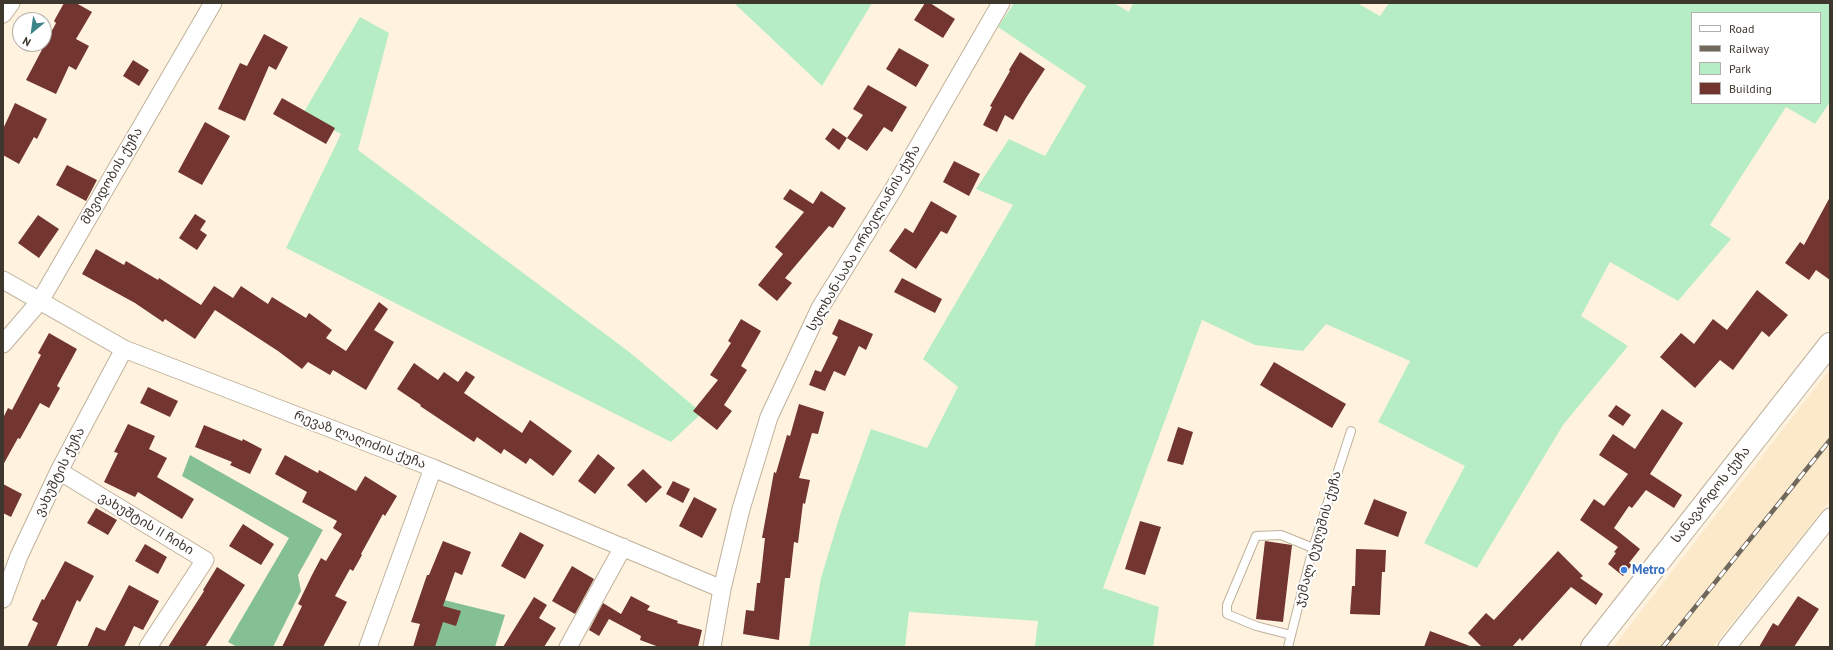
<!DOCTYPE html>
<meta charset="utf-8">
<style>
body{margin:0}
#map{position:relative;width:1833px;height:650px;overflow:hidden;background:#fff3e0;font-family:"PT Sans",sans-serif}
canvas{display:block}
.frame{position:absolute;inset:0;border:4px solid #3d372e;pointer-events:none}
.legend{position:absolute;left:1691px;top:12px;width:130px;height:92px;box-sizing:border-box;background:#fff;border:1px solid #b1afab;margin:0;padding:5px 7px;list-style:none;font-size:12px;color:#3d372e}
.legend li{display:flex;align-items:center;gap:8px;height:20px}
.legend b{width:20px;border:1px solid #b1afab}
.north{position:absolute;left:12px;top:12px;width:40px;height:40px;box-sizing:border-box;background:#fff;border:1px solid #b1afab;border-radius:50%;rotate:209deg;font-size:11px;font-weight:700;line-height:16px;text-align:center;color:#3d372e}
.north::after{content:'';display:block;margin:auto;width:14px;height:18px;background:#3c848a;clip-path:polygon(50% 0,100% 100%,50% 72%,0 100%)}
</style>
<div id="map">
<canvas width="1833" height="650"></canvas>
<div class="frame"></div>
<ul class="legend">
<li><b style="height:5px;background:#fff"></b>Road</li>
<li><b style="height:5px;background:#70685c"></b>Railway</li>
<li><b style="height:11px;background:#b7edc5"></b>Park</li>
<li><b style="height:11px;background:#733530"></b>Building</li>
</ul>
<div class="north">N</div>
</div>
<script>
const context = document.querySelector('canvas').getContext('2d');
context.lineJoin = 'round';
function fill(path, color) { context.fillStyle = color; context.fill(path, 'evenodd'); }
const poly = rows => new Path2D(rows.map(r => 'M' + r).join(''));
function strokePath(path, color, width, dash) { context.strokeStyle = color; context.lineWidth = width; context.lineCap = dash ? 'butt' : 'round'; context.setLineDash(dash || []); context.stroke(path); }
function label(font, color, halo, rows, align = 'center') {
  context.font = font + ' "PT Sans","Noto Sans Georgian",sans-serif'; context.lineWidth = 4; context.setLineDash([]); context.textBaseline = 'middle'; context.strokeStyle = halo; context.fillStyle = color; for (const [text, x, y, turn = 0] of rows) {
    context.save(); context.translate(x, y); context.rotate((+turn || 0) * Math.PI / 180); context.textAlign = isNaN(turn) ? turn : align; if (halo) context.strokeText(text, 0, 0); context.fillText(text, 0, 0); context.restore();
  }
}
const built = poly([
 [1830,369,1830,501,1713,647,1613,647]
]);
const green = poly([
 [734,3,872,3,822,86],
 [1014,3,1114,3,1129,12,1133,3,1357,3,1380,16,1389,3,1830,3,1830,102,1815,124,1786,107,1710,225,1731,239,1678,301,1610,262,1581,316,1628,346,1563,425,1477,568,1424,543,1465,466,1378,422,1410,361,1326,324,1303,351,1255,345,1202,320,1103,588,1159,607,1153,647,1035,646,1038,621,909,612,905,647,809,647,821,578,840,515,871,429,927,448,958,387,923,359,1013,205,976,189,1009,139,1045,156,1086,86,998,27],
 [1692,13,1820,13,1820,103,1692,103],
 [360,17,389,33,358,150,628,351,702,413,671,442,286,248,341,134,302,115]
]);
const forest = poly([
 [190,455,323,530,298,575,301,591,273,647,237,647,228,642,289,538,182,476],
 [436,598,505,615,495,647,424,647]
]);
const building = poly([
 [64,3,76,3,92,12,76,39,89,46,76,70,69,66,56,94,26,80,56,23,54,21],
 [925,3,930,3,955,19,943,38,914,20],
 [264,34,288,47,276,70,269,66,245,121,218,109,240,63,247,66],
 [899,48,929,65,916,87,886,69],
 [1020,52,1045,69,1026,98,1013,120,1005,115,997,132,983,125,992,107,990,106,1010,71,1009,70],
 [133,60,149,70,139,86,123,76],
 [868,85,907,107,892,132,884,127,867,151,847,138,863,115,853,109],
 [282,98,335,128,326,144,273,114],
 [15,103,47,119,37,139,34,137,19,164,3,155,3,129],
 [205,122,230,136,202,185,178,172],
 [833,128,847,138,839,150,825,139],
 [954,161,980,174,969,196,943,182],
 [67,165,97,180,86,201,56,185],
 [790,189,813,204,821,191,846,208,833,228,829,226,785,278,792,283,777,301,758,285,783,254,775,247,804,212,783,199],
 [1830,197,1830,280,1816,270,1809,280,1785,263,1800,242,1804,245],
 [931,201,957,216,947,234,941,231,916,269,889,251,905,228,913,233],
 [195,214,206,221,200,230,207,235,197,250,179,238],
 [38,215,59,229,39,258,18,243],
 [96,249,124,265,126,261,158,280,159,278,201,305,214,286,233,298,241,286,268,304,272,297,306,318,309,313,332,330,326,338,346,351,379,302,388,309,374,330,394,342,366,390,333,370,330,375,308,362,302,369,278,351,215,310,195,339,165,319,163,322,135,303,82,274],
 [902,278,942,299,935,313,894,292],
 [1757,290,1788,315,1769,337,1762,331,1733,370,1720,360,1695,388,1660,357,1681,333,1694,344,1713,319,1727,330],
 [741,319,761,331,741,366,747,370,724,405,732,411,717,430,693,411,718,380,710,375,731,343,728,341],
 [839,319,873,334,866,350,859,346,845,376,834,371,825,391,809,385,815,370,821,372,838,337,832,334],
 [49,333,77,349,57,386,60,388,49,408,40,403,20,439,18,438,3,465,3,418,8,408,12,410,41,355,38,353],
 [1274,362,1346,404,1332,428,1260,385],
 [414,363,438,380,444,372,458,382,466,371,475,377,464,393,522,433,530,420,572,451,553,476,530,458,526,464,504,449,501,454,477,437,474,442,420,406,421,405,397,389],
 [148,387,178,401,170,417,140,403],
 [799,404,824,412,818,434,812,433,799,478,810,480,805,504,803,503,798,543,794,542,790,578,785,578,779,640,743,634,746,610,754,611,757,583,760,583,765,538,762,538,774,472,776,473,787,435,790,436],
 [1616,405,1631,415,1623,426,1608,416],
 [1662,409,1683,423,1650,474,1682,495,1674,508,1646,490,1632,508,1629,506,1614,528,1640,549,1629,563,1632,565,1623,576,1608,564,1616,553,1614,552,1618,547,1580,520,1594,499,1604,506,1628,474,1599,455,1613,434,1635,449],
 [128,424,155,436,149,449,167,458,157,477,194,499,182,519,138,492,135,497,104,482,118,453,114,452],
 [204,425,242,441,243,439,262,449,250,474,230,465,232,462,195,447],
 [1178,427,1193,432,1183,465,1167,461],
 [598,454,615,468,595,494,578,481],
 [285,455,318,473,319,470,356,491,365,476,397,496,385,516,383,514,361,554,362,555,353,571,350,569,335,596,347,602,323,647,282,647,302,606,298,604,312,575,321,558,326,561,342,534,333,528,337,521,302,502,307,492,275,474],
 [643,469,662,487,646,503,627,485],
 [673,481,690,489,683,503,666,494],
 [3,484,22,494,11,517,3,513],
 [694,497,717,509,702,538,679,526],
 [1374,499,1407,512,1398,537,1364,524],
 [96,508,117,520,108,535,87,523],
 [1140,521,1161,527,1145,575,1125,569],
 [243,524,274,544,261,565,229,546],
 [520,532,544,545,525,579,501,566],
 [443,541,471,552,462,575,455,572,443,606,461,611,456,626,443,622,435,647,413,647,420,624,411,622,427,575,429,575],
 [1265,541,1292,545,1283,622,1256,619],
 [145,544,167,557,158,574,135,561],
 [1356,549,1386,550,1385,572,1382,572,1380,615,1350,614,1352,586,1355,586],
 [1558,551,1583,576,1580,578,1603,594,1596,605,1571,587,1522,641,1520,638,1512,647,1482,647,1468,633,1486,613,1494,620],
 [65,561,94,576,80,602,77,600,56,647,27,647,38,623,32,620,42,599,44,600],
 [572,566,594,579,575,614,552,601],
 [217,567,245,585,205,647,168,647,204,591,203,590],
 [129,585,159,601,143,630,134,626,124,647,87,647,96,627,105,631],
 [631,596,650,606,647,610,678,621,677,623,702,630,698,647,659,647,640,640,641,636,609,619,599,636,589,630,603,603,621,614],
 [1798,596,1819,609,1794,647,1759,647,1773,623,1778,626],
 [534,597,547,605,539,618,556,628,544,647,503,647],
 [1430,631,1470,646,1470,647,1424,647]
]);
const lane = poly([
 [1291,635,1256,626,1227,614,1227,605,1256,536,1281,535,1313,548],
 [1288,647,1313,548,1351,431]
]);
const street = poly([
 [3,14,11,3],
 [3,280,124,349,433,468,722,589],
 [3,344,40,301,213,3],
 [59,471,205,560,148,647],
 [3,599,19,556,59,471,124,349],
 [368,647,433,468],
 [568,647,623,547],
 [712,647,722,589,741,509,769,417,820,308,893,190,1001,3],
 [1727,647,1830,517]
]);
const highway = poly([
 [1592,647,1830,344]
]);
const rail = poly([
 [1663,647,1830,440]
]);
const markers = [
 [1624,570,4,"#3f7fe0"]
];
const streetNames = [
 ["მშვიდობის ქუჩა",112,176,-60],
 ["სულხან-საბა ორბელიანის ქუჩა",864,238,-60],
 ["რევაზ ლაღიძის ქუჩა",360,440,21],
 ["ვახუშტის ქუჩა",60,472,-64],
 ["სანავარდოს ქუჩა",1711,495,-52],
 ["ვახუშტის II ჩიხი",146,524,31],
 ["ჯემალ ტუღუშის ქუჩა",1318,539,-74]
];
const shopNames = [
 ["Metro",1632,570]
];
fill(built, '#fce9ca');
fill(green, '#b7edc5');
fill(forest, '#84c094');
fill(building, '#733530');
strokePath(lane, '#bfb19a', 10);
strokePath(street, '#bfb19a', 19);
strokePath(highway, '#bfb19a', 24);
strokePath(lane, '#fff', 8);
strokePath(street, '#fff', 17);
strokePath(highway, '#fff', 22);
strokePath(rail, '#70685c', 4.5);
strokePath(rail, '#fff', 3, [9]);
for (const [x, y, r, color] of markers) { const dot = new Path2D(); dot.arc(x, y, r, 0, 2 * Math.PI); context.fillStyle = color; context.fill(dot); strokePath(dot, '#fff', 1.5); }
label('13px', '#3d372e', '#fff', streetNames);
label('bold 13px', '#366cbe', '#fff', shopNames, 'left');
</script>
